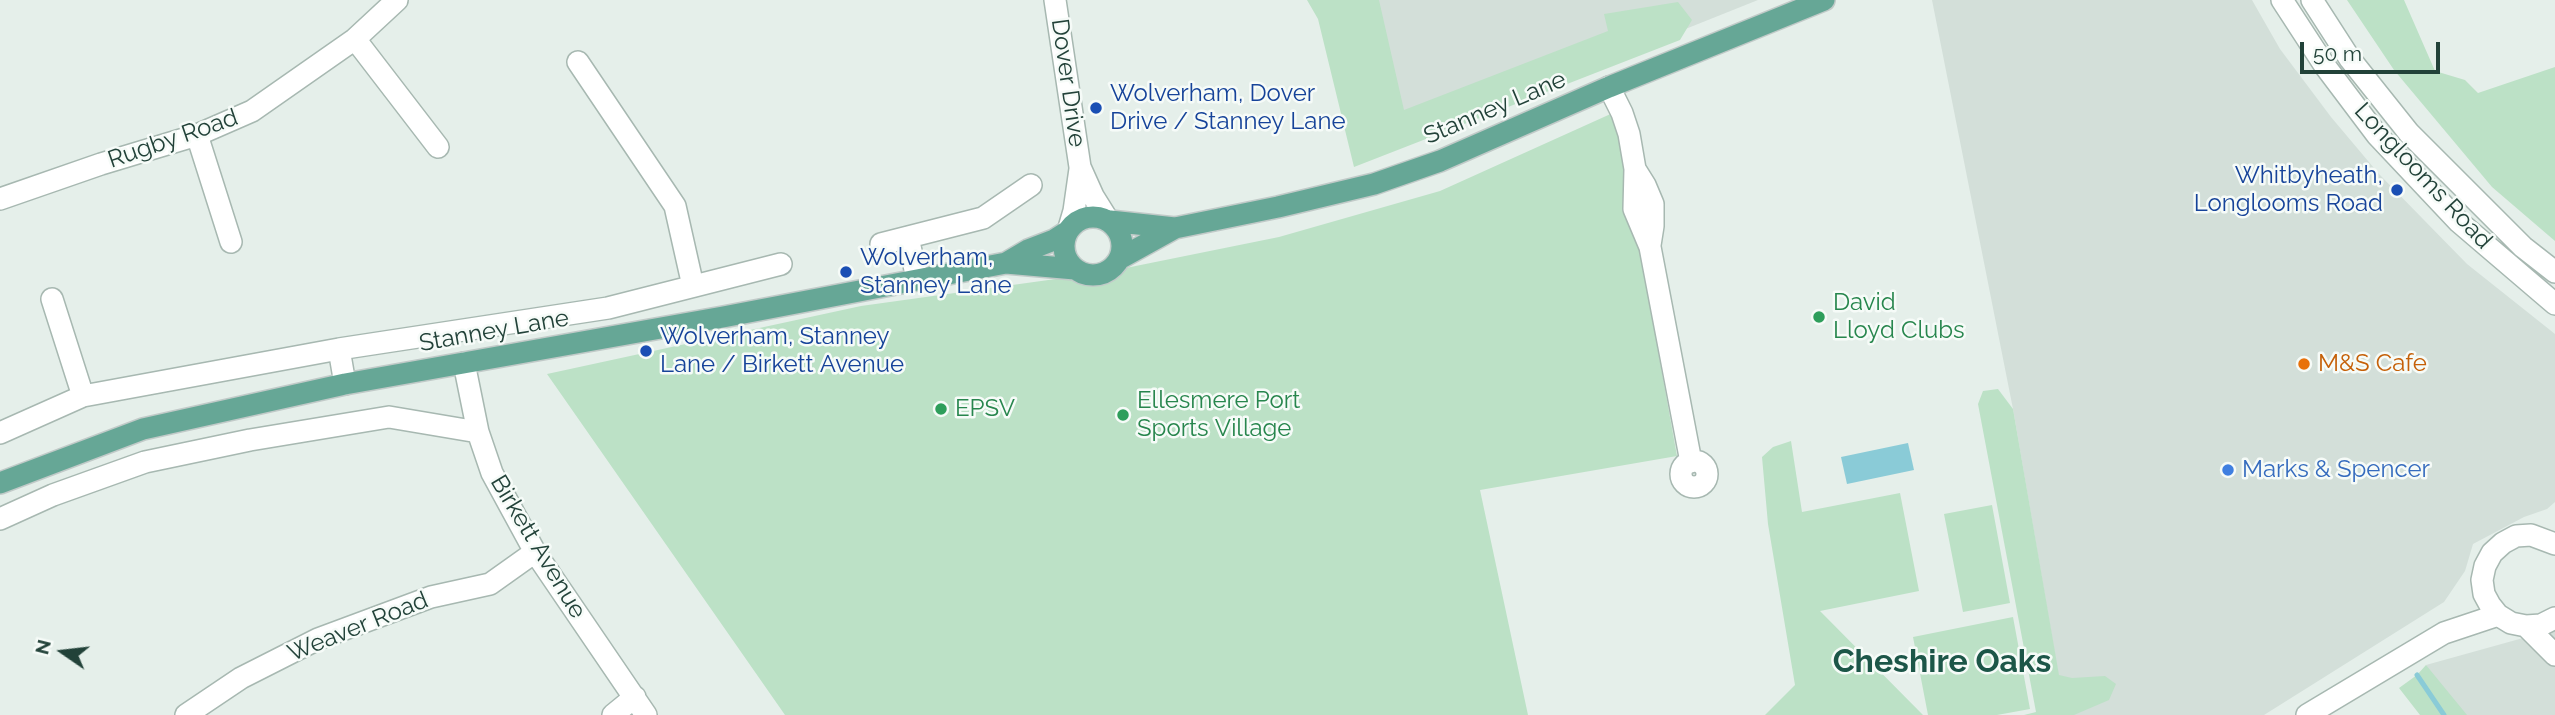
<!DOCTYPE html>
<style>
body{margin:0}
#map{position:relative;width:2555px;height:715px;overflow:hidden;background:#e5efea;font-family:Raleway,sans-serif}
canvas{display:block}
.north{position:absolute;left:28px;top:617px;width:70px;height:70px;-webkit-text-stroke:5px #f6fbf8;paint-order:stroke;rotate:284deg;font-size:19px;font-weight:700;line-height:28px;text-align:center;color:#224239}
.north::after{content:'';display:block;margin:auto;width:24px;height:32px;background:#224239;clip-path:polygon(50% 0,100% 100%,50% 72%,0 100%)}
.scale{position:absolute;left:2300px;top:42px;width:140px;height:32px;box-sizing:border-box;border:4px solid #224239;border-top:0;padding-left:9px;font-size:21px;line-height:24px;white-space:nowrap;color:#224239;-webkit-text-stroke:5px #f6fbf8;paint-order:stroke}
</style>
<div id="map">
<canvas width="2555" height="715"></canvas>
<div class="north">N</div>
<div class="scale">50 m</div>
</div>
<script>
const context = document.querySelector('canvas').getContext('2d');
context.lineJoin = 'round';
function fill(path, color) { context.fillStyle = color; context.fill(path, 'evenodd'); }
const poly = rows => new Path2D(rows.map(r => 'M' + r).join(''));
function strokePath(path, color, width, dash) { context.strokeStyle = color; context.lineWidth = width; context.lineCap = dash ? 'butt' : 'round'; context.setLineDash(dash || []); context.stroke(path); }
function label(font, color, halo, rows, align = 'center') {
  context.font = font + ' Raleway,sans-serif'; context.lineWidth = 5; context.setLineDash([]); context.textBaseline = 'middle'; context.strokeStyle = halo; context.fillStyle = color; for (const [text, x, y, turn = 0] of rows) {
    context.save(); context.translate(x, y); context.rotate((+turn || 0) * Math.PI / 180); context.textAlign = isNaN(turn) ? turn : align; if (halo) context.strokeText(text, 0, 0); context.fillText(text, 0, 0); context.restore();
  }
}
const built = poly([
 [1348,0,1758,0,1638,48,1377,140],
 [1932,0,2252,0,2280,49,2331,117,2379,174,2467,264,2555,334,2555,502,2547,509,2524,517,2473,544,2465,571,2444,602,2264,715,2040,715,2062,696,2013,409],
 [2555,622,2555,715,2447,715,2426,665,2541,633]
]);
const green = poly([
 [1307,0,1379,0,1404,110,1608,31,1604,14,1678,2,1692,20,1680,40,1354,167,1318,19],
 [2347,0,2404,0,2435,71,2465,80,2478,93,2555,67,2555,241,2492,187,2394,70],
 [1615,112,1677,456,1480,490,1528,715,785,715,547,374,861,306,1106,272,1279,237,1440,191],
 [1998,389,2013,409,2059,675,2072,678,2105,676,2116,684,2109,700,2074,715,2024,715,2036,712,1978,404,1983,391],
 [1791,441,1802,512,1900,493,1919,591,1820,611,1923,715,1765,715,1795,685,1768,524,1762,457,1773,447],
 [1992,505,2010,603,1963,612,1944,514],
 [2013,617,2030,709,1997,715,1928,715,1913,637],
 [2426,665,2467,715,2420,715,2399,688,2417,675]
]);
const water = poly([
 [1908,443,1914,470,1847,484,1841,457]
]);
const stream = poly([
 [2417,675,2444,715]
]);
const minor = poly([
 [1055,0,1080,167,1093,196,1108,220],
 [2282,0,2325,66,2377,135,2459,222,2555,304],
 [2312,0,2350,59,2409,133,2523,247,2555,272],
 [355,39,438,147],
 [578,62,675,206,693,286],
 [1609,87,1622,113,1629,134,1635,169,1634,209,1650,247,1691,462],
 [197,135,231,242],
 [1635,169,1645,185,1653,204,1653,226,1650,245],
 [0,199,101,164,197,135,252,111,355,39,397,0],
 [1069,228,1074,211,1080,169],
 [908,237,917,279],
 [881,244,983,218,1031,185],
 [52,299,83,396],
 [339,349,345,384],
 [464,363,478,432,492,473,535,552,646,715],
 [0,433,83,396,339,349,608,308,781,264],
 '1681 474a13 13 0 1 1 26 0a13 13 0 1 1-26 0Z',
 [0,519,53,495,145,462,250,440,389,417,478,432],
 [2555,544,2531,535,2516,536,2503,543,2492,553,2485,566,2482,580,2484,594,2490,605,2498,615,2511,623,2526,626,2541,625,2555,618],
 [2526,626,2555,655],
 [186,715,241,678,318,639,431,597,490,584,535,552],
 [613,715,635,697],
 [2307,715,2444,633,2498,615]
]);
const major = poly([
 '1064 246a29 29 0 1 1 58 0a29 29 0 1 1-58 0Z',
 [1110,221,1175,228,1278,207,1374,184,1440,161,1609,87,1824,0],
 [1119,259,1175,228],
 [1006,263,1028,250,1054,240,1068,231],
 [0,483,143,429,345,384,723,317,1006,263,1075,269]
]);
const markers = [
 [1096,108,7,"#1a4fb4"],
 [2397,190,7,"#1a4fb4"],
 [846,272,7,"#1a4fb4"],
 [1819,317,7,"#2e9e5b"],
 [646,351,7,"#1a4fb4"],
 [2304,364,7,"#e8710a"],
 [941,409,7,"#2e9e5b"],
 [1123,415,7,"#2e9e5b"],
 [2228,470,7,"#3f7fe0"]
];
const streetNames = [
 ["Dover Drive",1068,83,82],
 ["Stanney Lane",1495,108,-23],
 ["Rugby Road",173,139,-19],
 ["Longlooms Road",2423,176,47],
 ["Stanney Lane",494,331,-10],
 ["Birkett Avenue",538,547,59],
 ["Weaver Road",358,627,-22]
];
const transitNames = [
 ["Wolverham, Dover",1110,94],
 ["Drive / Stanney Lane",1110,122],
 ["Whitbyheath,",2383,176,"right"],
 ["Longlooms Road",2383,204,"right"],
 ["Wolverham,",860,258],
 ["Stanney Lane",860,286],
 ["Wolverham, Stanney",660,337],
 ["Lane / Birkett Avenue",660,365]
];
const leisureNames = [
 ["David",1833,303],
 ["Lloyd Clubs",1833,331],
 ["Ellesmere Port",1137,401],
 ["Sports Village",1137,429],
 ["EPSV",955,409]
];
const foodNames = [
 ["M&S Cafe",2318,364]
];
const shopNames = [
 ["Marks & Spencer",2242,470]
];
const districtNames = [
 ["Cheshire Oaks",1942,662]
];
fill(built, '#d3dfd9');
fill(green, '#bce1c6');
fill(water, '#8acbd7');
strokePath(stream, '#8acbd7', 5);
strokePath(minor, '#a7b8b1', 24);
strokePath(major, '#c1cac8', 24);
strokePath(minor, '#fff', 21);
strokePath(major, '#66a796', 21);
for (const [x, y, r, color] of markers) { const dot = new Path2D(); dot.arc(x, y, r, 0, 2 * Math.PI); context.fillStyle = color; context.fill(dot); strokePath(dot, '#f6fbf8', 2.5); }
label('24px', '#224239', '#f6fbf8', streetNames);
label('24px', '#164399', '#f6fbf8', transitNames, 'left');
label('24px', '#27864d', '#f6fbf8', leisureNames, 'left');
label('24px', '#c56008', '#f6fbf8', foodNames, 'left');
label('24px', '#366cbe', '#f6fbf8', shopNames, 'left');
label('bold 32px', '#1c5648', '#f6fbf8', districtNames);
</script>
